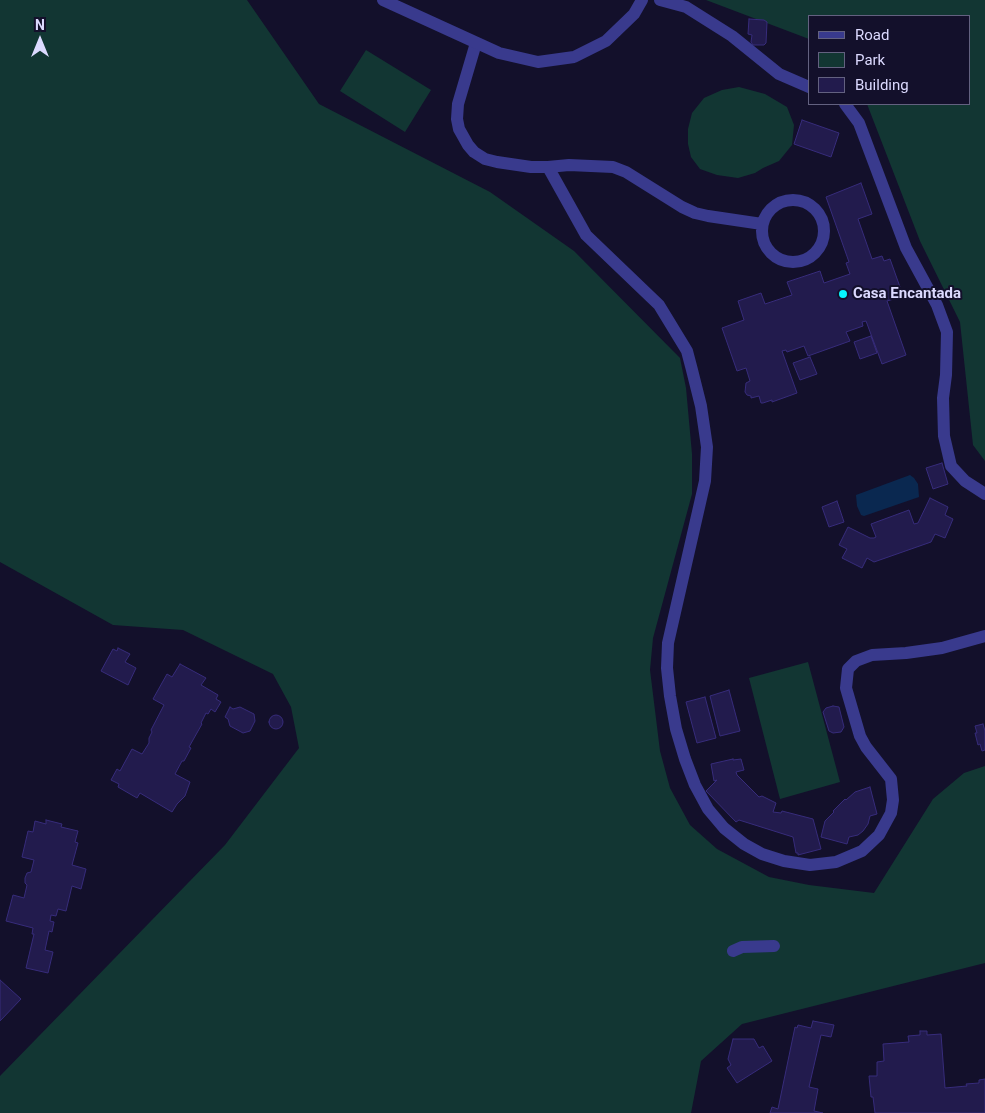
<!DOCTYPE html>
<style>
body{margin:0}
#map{position:relative;width:985px;height:1113px;overflow:hidden;background:#13102b;font-family:Roboto,sans-serif}
canvas{display:block}
.legend{position:absolute;left:808px;top:15px;width:162px;height:90px;box-sizing:border-box;background:#13102b;border:1px solid #636180;margin:0;padding:6px 9px;list-style:none;font-size:15px;color:#dcdaff}
.legend li{display:flex;align-items:center;gap:10px;height:25px}
.legend b{width:25px;border:1px solid #636180}
.north{position:absolute;left:15px;top:15px;width:50px;height:50px;-webkit-text-stroke:4px #13102b;paint-order:stroke;rotate:0deg;font-size:14px;font-weight:700;line-height:20px;text-align:center;color:#dcdaff}
.north::after{content:'';display:block;margin:auto;width:18px;height:22px;background:#dcdaff;clip-path:polygon(50% 0,100% 100%,50% 72%,0 100%)}
</style>
<div id="map">
<canvas width="985" height="1113"></canvas>
<ul class="legend">
<li><b style="height:6px;background:#393a8d"></b>Road</li>
<li><b style="height:14px;background:#123633"></b>Park</li>
<li><b style="height:14px;background:#221b4d"></b>Building</li>
</ul>
<div class="north">N</div>
</div>
<script>
const context = document.querySelector('canvas').getContext('2d');
context.lineJoin = 'round';
function fill(path, color) { context.fillStyle = color; context.fill(path, 'evenodd'); }
const poly = rows => new Path2D(rows.map(r => 'M' + r).join(''));
function strokePath(path, color, width, dash) { context.strokeStyle = color; context.lineWidth = width; context.lineCap = dash ? 'butt' : 'round'; context.setLineDash(dash || []); context.stroke(path); }
function label(font, color, halo, rows, align = 'center') {
  context.font = font + ' Roboto,sans-serif'; context.lineWidth = 4; context.setLineDash([]); context.textBaseline = 'middle'; context.strokeStyle = halo; context.fillStyle = color; for (const [text, x, y, turn = 0] of rows) {
    context.save(); context.translate(x, y); context.rotate((+turn || 0) * Math.PI / 180); context.textAlign = isNaN(turn) ? turn : align; if (halo) context.strokeText(text, 0, 0); context.fillText(text, 0, 0); context.restore();
  }
}
const green = poly([
 [0,0,247,0,319,104,490,192,574,251,680,358,686,388,692,454,692,494,653,638,650,670,660,751,670,788,690,825,717,849,769,877,809,885,874,893,933,799,964,773,985,766,985,963,742,1024,701,1061,691,1113,0,1113,0,1076,225,845,299,748,291,707,273,674,183,630,113,625,0,562],
 [706,0,985,0,985,461,973,445,960,322,920,241,867,104,969,104,969,16,809,16,809,39],
 [366,50,431,90,405,132,340,91],
 [739,87,765,94,787,107,794,125,792,145,779,161,763,168,755,173,738,178,717,175,700,169,691,157,688,144,688,129,692,113,704,98,722,90],
 [808,662,840,782,780,799,749,678]
]);
const water = poly([
 [910,475,914,478,918,484,919,497,864,516,861,515,857,506,856,495]
]);
const building = poly([
 [749,19,764,20,767,22,766,43,764,45,753,45,751,42,752,35,748,34,749,19],
 [802,120,839,133,831,157,794,144,802,120],
 [861,183,872,214,858,219,872,259,882,256,884,261,890,259,900,287,894,290,897,298,887,301,906,355,882,364,866,321,862,322,863,326,846,332,850,341,808,356,804,346,787,352,786,350,782,351,797,393,772,402,772,400,763,403,761,403,759,396,751,398,751,396,747,395,745,392,746,383,750,381,746,368,737,371,722,328,744,320,738,301,761,293,765,304,792,295,787,282,820,271,824,283,850,274,846,263,849,262,826,197,861,183],
 [871,336,877,353,860,359,854,342,871,336],
 [810,357,817,374,800,380,793,363,810,357],
 [942,463,948,484,933,489,926,468,942,463],
 [930,498,948,507,945,515,953,519,945,538,935,534,931,542,874,562,867,558,862,568,842,558,847,549,839,545,848,527,870,538,874,538,876,537,871,524,909,510,914,524,918,523,930,498],
 [837,501,844,522,829,527,822,507,837,501],
 [118,648,130,654,125,662,136,668,128,685,101,671,113,649,117,651,118,648],
 [180,664,206,678,201,685,218,695,216,699,221,702,215,712,211,709,208,714,206,713,201,723,202,724,189,747,191,748,184,761,182,761,175,774,190,782,185,796,177,804,172,812,140,793,137,798,118,787,119,784,111,780,117,769,120,771,132,749,142,754,149,743,149,738,152,732,151,730,164,705,153,699,167,674,172,677,180,664],
 [729,690,740,731,720,736,710,696,729,690],
 [705,697,716,738,697,743,686,702,705,697],
 [833,706,839,707,844,727,841,732,833,733,829,731,823,712,826,708,833,706],
 [230,707,233,709,240,707,254,714,255,721,250,731,243,733,230,726,228,719,225,717,230,707],
 '269 722a7 7 0 1 1 14 0a7 7 0 1 1-14 0Z',
 [983,724,985,731,985,750,982,751,980,744,978,745,975,733,977,733,975,726,983,724],
 [733,759,733,760,741,759,744,770,736,772,737,775,759,797,762,796,776,803,773,812,781,813,782,811,813,819,821,849,798,855,798,853,796,853,793,837,739,820,736,822,706,791,717,780,714,781,711,764,733,759],
 [870,787,877,814,870,816,868,824,863,831,858,835,849,837,847,844,821,837,825,821,834,812,833,811,845,799,846,800,855,792,870,787],
 [46,820,62,824,61,827,78,831,75,842,78,843,72,865,86,869,81,889,72,886,66,911,58,909,56,916,51,915,50,921,54,922,52,932,49,931,45,950,53,952,48,973,26,968,34,934,32,934,33,928,6,921,13,895,24,898,27,885,25,883,25,878,27,873,31,872,34,860,22,857,28,831,33,832,35,821,46,824,46,820],
 [0,980,21,999,0,1021,0,980],
 [813,1021,834,1025,831,1037,821,1035,809,1087,818,1089,814,1111,823,1113,770,1113,772,1107,778,1109,795,1027,797,1028,798,1025,811,1028,813,1021],
 [920,1031,927,1031,927,1035,941,1034,945,1088,967,1086,966,1084,979,1083,979,1080,985,1079,985,1113,875,1113,873,1097,871,1097,869,1076,877,1076,877,1062,884,1061,883,1044,909,1042,908,1036,920,1035,920,1031],
 [733,1039,754,1039,759,1048,763,1046,772,1061,737,1083,727,1068,731,1065,728,1059,733,1039]
]);
const lane = poly([
 [660,0,686,7,732,36,779,74,809,87],
 [476,43,458,104,457,119,459,129,468,145,474,152,485,159,497,162,531,167,548,167,569,165,613,167,626,172,682,207,695,213,708,216,762,224],
 [845,104,859,123,906,248,937,305,947,332,946,375,943,398,944,436,951,466,965,481,985,494],
 [548,167,586,235,659,305,687,351,692,370,701,406,707,447,705,481,668,643,667,668,670,696,676,729,685,759,695,785,708,809,724,828,744,844,762,854,784,861,810,865,836,862,862,851,879,835,891,813,893,800,891,779,866,747,860,736,846,688,848,669,856,661,872,655,906,653,942,648,985,636],
 '762 231a31 31 0 1 1 62 0a31 31 0 1 1-62 0Z',
 [733,951,742,947,774,946]
]);
const street = poly([
 [383,0,499,53,538,62,574,57,606,41,634,14,642,0]
]);
const markers = [
 [843,294,5,"#06f5ff"]
];
const poiNames = [
 ["Casa Encantada",853,294]
];
fill(green, '#123633');
fill(water, '#0a2850');
fill(building, '#221b4d');
strokePath(building, '#372c7b', 1);
strokePath(lane, '#393a8d', 12);
strokePath(street, '#393a8d', 12);
for (const [x, y, r, color] of markers) { const dot = new Path2D(); dot.arc(x, y, r, 0, 2 * Math.PI); context.fillStyle = color; context.fill(dot); strokePath(dot, '#13102b', 2); }
label('bold 15px', '#dcdaff', '#13102b', poiNames, 'left');
</script>
